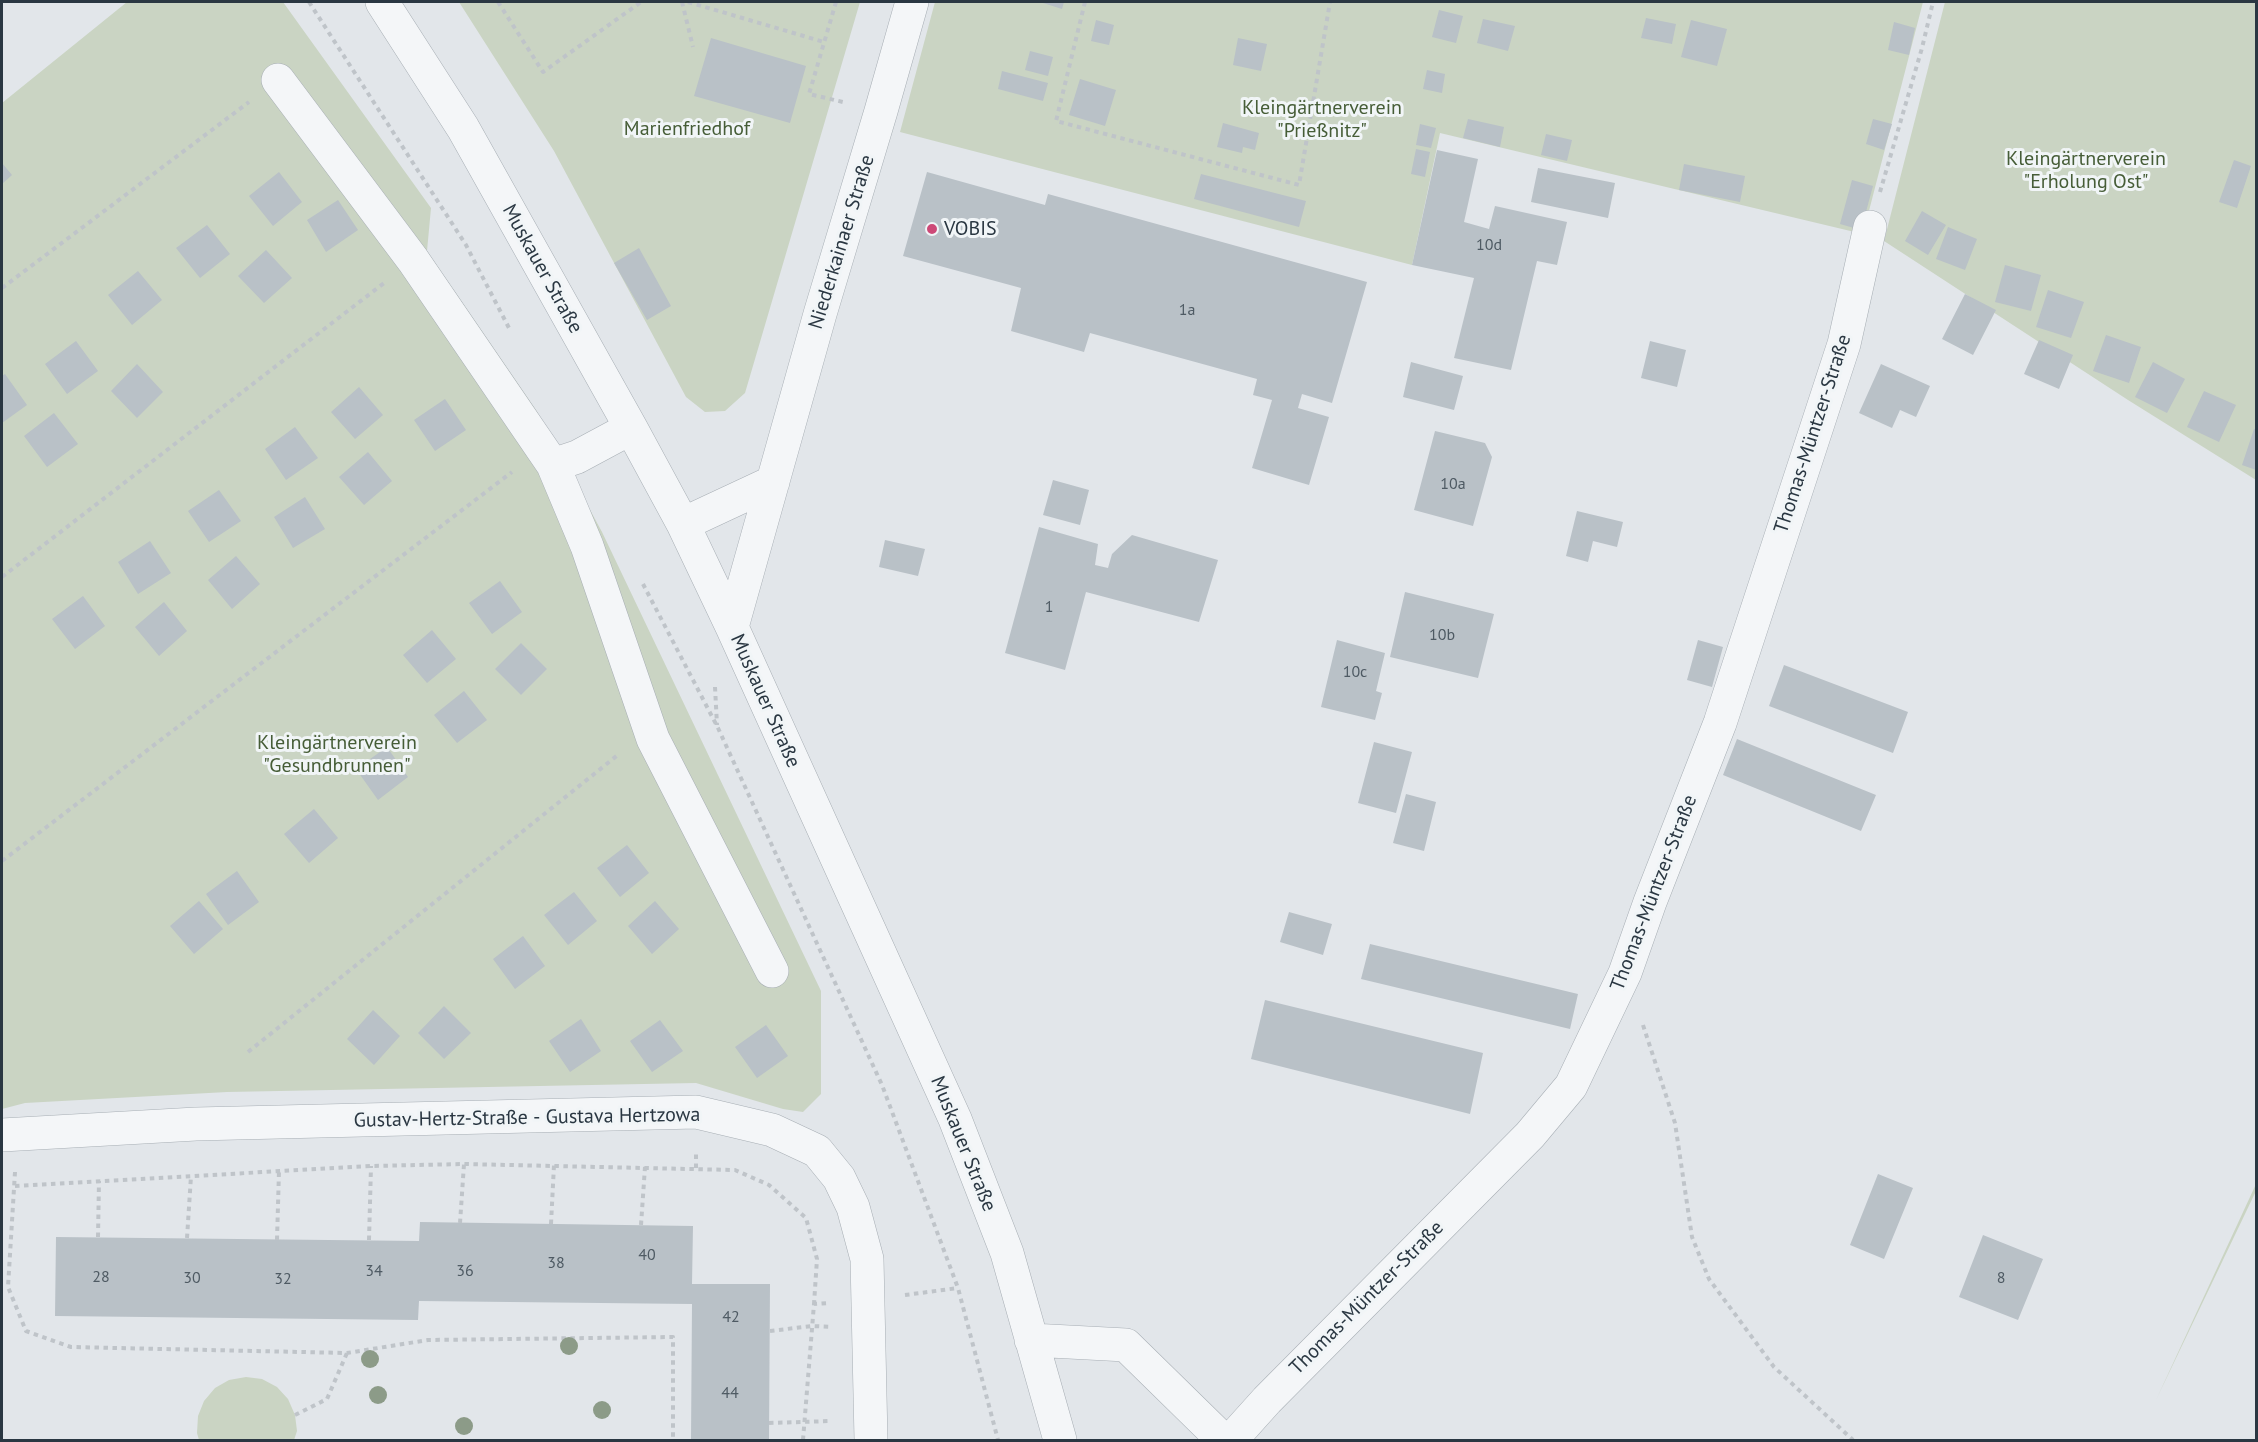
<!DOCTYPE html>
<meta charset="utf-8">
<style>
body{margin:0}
#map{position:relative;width:2258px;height:1442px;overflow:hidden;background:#e2e6ea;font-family:"PT Sans",sans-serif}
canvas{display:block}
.frame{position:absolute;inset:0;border:3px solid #2a3742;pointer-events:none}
</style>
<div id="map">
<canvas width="2258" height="1442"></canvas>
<div class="frame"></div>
</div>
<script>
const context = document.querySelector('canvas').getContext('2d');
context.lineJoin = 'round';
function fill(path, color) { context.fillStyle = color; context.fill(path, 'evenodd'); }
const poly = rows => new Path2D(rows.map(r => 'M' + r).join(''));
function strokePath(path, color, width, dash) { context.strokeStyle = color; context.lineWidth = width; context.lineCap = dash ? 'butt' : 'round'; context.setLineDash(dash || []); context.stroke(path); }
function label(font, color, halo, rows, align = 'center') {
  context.font = font + ' "PT Sans",sans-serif'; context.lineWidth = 6; context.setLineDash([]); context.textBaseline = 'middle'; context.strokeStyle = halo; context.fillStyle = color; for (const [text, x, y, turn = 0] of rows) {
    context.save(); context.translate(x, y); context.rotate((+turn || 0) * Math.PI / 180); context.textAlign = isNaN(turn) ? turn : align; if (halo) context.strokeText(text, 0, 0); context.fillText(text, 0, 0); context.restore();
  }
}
const green = poly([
 [127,2,283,2,431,208,427,251,536,410,602,532,821,991,821,1094,803,1112,783,1109,696,1083,227,1092,25,1103,2,1109,2,103],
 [459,2,860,2,745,393,725,411,705,412,686,397,554,151],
 [935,2,1923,2,1863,234,1440,133,1412,265,900,132],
 [1945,2,2256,2,2256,480,2128,400,1884,241],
 [2256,1184,2256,1191,2156,1400],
 [246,1377,262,1379,277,1387,288,1399,295,1415,297,1431,294,1440,199,1440,197,1433,198,1416,204,1401,215,1388,229,1380]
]);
const building = poly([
 [1040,2,1064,2,1062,9],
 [1439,10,1463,16,1456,43,1432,37],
 [1646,18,1676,24,1672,44,1641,38],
 [1483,19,1515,26,1508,51,1477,43],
 [1096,20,1114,25,1109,45,1091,41],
 [1691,20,1727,29,1717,66,1681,57],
 [1894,22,1915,28,1909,55,1888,50],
 [711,38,806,66,790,123,694,96],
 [1238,38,1267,44,1261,71,1233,65],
 [1030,51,1053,57,1048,76,1025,70],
 [1427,70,1445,74,1442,93,1423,89],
 [1002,71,1048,83,1043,101,998,89],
 [1080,79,1116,90,1105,126,1069,115],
 [1468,119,1504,127,1500,147,1463,138],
 [1873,119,1892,124,1884,150,1866,144],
 [1223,123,1259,133,1255,150,1243,147,1242,153,1217,147],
 [1420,124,1436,128,1431,148,1416,145],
 [1546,134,1572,140,1567,161,1541,155],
 [1416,149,1430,152,1425,177,1411,174],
 [1437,150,1478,159,1464,222,1489,229,1495,206,1567,222,1557,265,1537,261,1511,370,1454,358,1474,278,1412,265],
 [2234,160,2251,166,2237,208,2219,202],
 [2,163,12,175,2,184],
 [1684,164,1745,176,1740,202,1679,190],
 [1538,168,1615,183,1608,218,1531,202],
 [279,172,302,202,273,226,249,196],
 [927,172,1045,205,1048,194,1367,282,1332,403,1302,394,1298,408,1329,417,1309,485,1252,468,1272,400,1253,395,1257,379,1090,333,1084,352,1011,331,1021,288,903,256],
 [1201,174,1306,201,1299,227,1194,199],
 [1852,180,1873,186,1861,230,1840,224],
 [338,200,358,230,326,252,307,220],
 [1922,211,1946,225,1928,255,1905,241],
 [207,225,230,254,200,278,176,248],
 [1948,227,1977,239,1965,270,1936,259],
 [639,248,671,306,647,320,614,263],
 [266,250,292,278,264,303,238,276],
 [2005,265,2041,275,2031,311,1995,302],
 [138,271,162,300,132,325,108,295],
 [2048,290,2084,302,2071,338,2036,327],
 [1965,294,1996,310,1973,355,1942,339],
 [2106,335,2141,347,2129,383,2093,371],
 [2039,340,2073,355,2059,389,2024,374],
 [76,341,98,371,67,394,45,364],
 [1650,341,1686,350,1677,387,1641,378],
 [1411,362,1463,376,1454,410,1403,397],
 [2153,362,2185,379,2167,413,2135,397],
 [137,364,163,392,137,418,111,391],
 [1881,364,1930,386,1916,417,1900,410,1892,428,1859,413],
 [5,374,27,405,2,423,2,376],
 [359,387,383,415,355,439,331,412],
 [2204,391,2236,405,2219,442,2187,427],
 [445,399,466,430,435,451,414,420],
 [54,413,78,444,47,467,24,436],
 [295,427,318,458,286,480,265,449],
 [2254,429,2256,430,2256,470,2242,465],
 [1435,431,1485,443,1492,457,1473,526,1414,510],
 [368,452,392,481,364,505,339,477],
 [1053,480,1089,490,1080,525,1043,515],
 [219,490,241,521,209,542,188,511],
 [305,497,325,529,293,548,274,517],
 [1577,511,1623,522,1617,547,1593,541,1588,562,1566,556],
 [1039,527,1098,544,1095,565,1108,568,1112,554,1132,535,1218,560,1199,622,1086,592,1065,670,1005,653],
 [885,540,925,549,918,576,879,567],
 [150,541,171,573,138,594,118,562],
 [236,556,260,584,232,609,208,580],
 [500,581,522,612,492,634,469,603],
 [1405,592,1494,614,1478,678,1390,657],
 [83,596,105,626,75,649,52,619],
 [164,602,187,631,159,656,135,627],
 [432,630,456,659,427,683,403,655],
 [1337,640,1385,653,1376,691,1382,693,1375,720,1321,707],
 [1698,640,1723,647,1712,687,1687,680],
 [521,643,547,669,521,695,495,669],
 [1784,665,1908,712,1893,753,1769,706],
 [464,691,487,720,457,743,434,715],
 [1737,739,1876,795,1861,831,1723,775],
 [1374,742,1412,752,1396,813,1358,803],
 [387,747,408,777,378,800,356,769],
 [1406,794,1436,802,1424,851,1393,843],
 [314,809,338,838,309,863,284,834],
 [627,845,649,873,620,897,597,868],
 [237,871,259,902,228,925,206,894],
 [574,892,597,921,568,945,544,915],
 [199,901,223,929,194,954,170,926],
 [655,901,679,929,652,954,628,926],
 [1289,912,1332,924,1323,955,1280,942],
 [523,936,545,966,515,989,493,959],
 [1370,944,1578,994,1570,1029,1361,979],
 [1265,1000,1483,1053,1470,1114,1251,1059],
 [444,1006,471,1033,444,1059,418,1033],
 [373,1010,400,1036,374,1065,347,1039],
 [581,1019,601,1051,570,1072,549,1041],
 [660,1020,683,1051,652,1072,630,1041],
 [766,1025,788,1056,757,1078,735,1047],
 [1878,1174,1913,1188,1884,1259,1850,1245],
 [420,1222,693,1226,692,1284,770,1284,769,1440,691,1440,692,1304,419,1301,418,1320,55,1316,56,1237,419,1241],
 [1983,1235,2043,1259,2018,1320,1959,1297]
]);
const path = poly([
 [309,2,466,245,509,328],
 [498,2,543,72,641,2],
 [682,2,693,47],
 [688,2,824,42],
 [836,2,809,94,843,102],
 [1085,2,1056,121,1299,185,1330,2],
 [1880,192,1922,48,1933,2],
 [2,288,249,102],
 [2,577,384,283],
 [643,584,718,728,882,1085,958,1288,998,1440],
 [715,687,717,725],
 [2,861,512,472],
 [1643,1025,1675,1123,1692,1237,1709,1279,1774,1367,1853,1440],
 [248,1052,619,754],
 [696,1168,696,1151],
 [15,1172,8,1287,26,1331,71,1347,347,1353,428,1340,673,1337,673,1440],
 [15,1186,371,1166,464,1164,735,1170,769,1185,806,1218,817,1259,814,1304],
 [460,1223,464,1164],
 [551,1224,554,1165],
 [641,1225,645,1167],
 [98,1237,99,1181],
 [187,1238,191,1176],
 [277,1240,279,1171],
 [369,1240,371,1166],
 [905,1295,958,1288],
 [770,1331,812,1326,832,1327],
 [295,1415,327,1399,347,1353],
 [769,1423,831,1421],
 [803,1440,814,1304,829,1303]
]);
const minor = poly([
 [382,2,463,128,631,428,683,524,732,627,955,1119,1007,1253,1060,1440],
 [278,80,413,260,553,465,587,546,653,739,772,971],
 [553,465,577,457,631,428],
 [683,524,773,482],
 [732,627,820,314,881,111,912,2],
 [2,1135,196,1124,696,1112,772,1130,817,1151,839,1178,853,1207,867,1259,871,1440],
 [1031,1340,1126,1345,1223,1440],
 [1231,1440,1267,1400,1530,1135,1571,1086,1625,973,1650,902,1720,723,1844,344,1870,227]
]);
const trees = [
 [569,1346],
 [370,1359],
 [378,1395],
 [602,1410],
 [464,1426]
];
const markers = [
 [932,229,6,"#cd4977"]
];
const numberNames = [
 ["10d",1489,245],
 ["1a",1187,310],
 ["10a",1453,484],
 ["1",1049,607],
 ["10b",1442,635],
 ["10c",1355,672],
 ["40",647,1255],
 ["38",556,1263],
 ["34",374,1271],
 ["36",465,1271],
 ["28",101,1277],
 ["30",192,1278],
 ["8",2001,1278],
 ["32",283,1279],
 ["42",731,1317],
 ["44",730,1393]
];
const parkNames = [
 ["Kleingärtnerverein",1322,108],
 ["\"Prießnitz\"",1322,131],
 ["Marienfriedhof",687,129],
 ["Kleingärtnerverein",2086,159],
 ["\"Erholung Ost\"",2086,182],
 ["Kleingärtnerverein",337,743],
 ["\"Gesundbrunnen\"",337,766]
];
const poiNames = [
 ["VOBIS",944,229]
];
const streetNames = [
 ["Niederkainaer Straße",842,242,-73],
 ["Muskauer Straße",542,269,61],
 ["Thomas-Müntzer-Straße",1813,434,-72],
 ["Muskauer Straße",765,701,66],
 ["Thomas-Müntzer-Straße",1654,893,-69],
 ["Gustav-Hertz-Straße - Gustava Hertzowa",527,1118,-1],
 ["Muskauer Straße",963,1144,68],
 ["Thomas-Müntzer-Straße",1367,1298,-45]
];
fill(green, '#cad4c3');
fill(building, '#b9c1c7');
strokePath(minor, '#a7aeb4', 34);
strokePath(path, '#bfc4c9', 4, [4.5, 4.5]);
strokePath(minor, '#f4f6f8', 33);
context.fillStyle = '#8c9b88';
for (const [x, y] of trees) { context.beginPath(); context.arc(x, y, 9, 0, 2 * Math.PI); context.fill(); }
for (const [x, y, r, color] of markers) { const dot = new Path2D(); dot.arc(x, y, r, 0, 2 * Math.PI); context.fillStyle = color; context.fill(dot); strokePath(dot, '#f1f5f7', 2); }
label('16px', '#4e5a63', null, numberNames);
label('20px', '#465d37', '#f1f5f7', parkNames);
label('20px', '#2a3742', '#f1f5f7', poiNames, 'left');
label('20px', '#2a3742', '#f1f5f7', streetNames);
</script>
